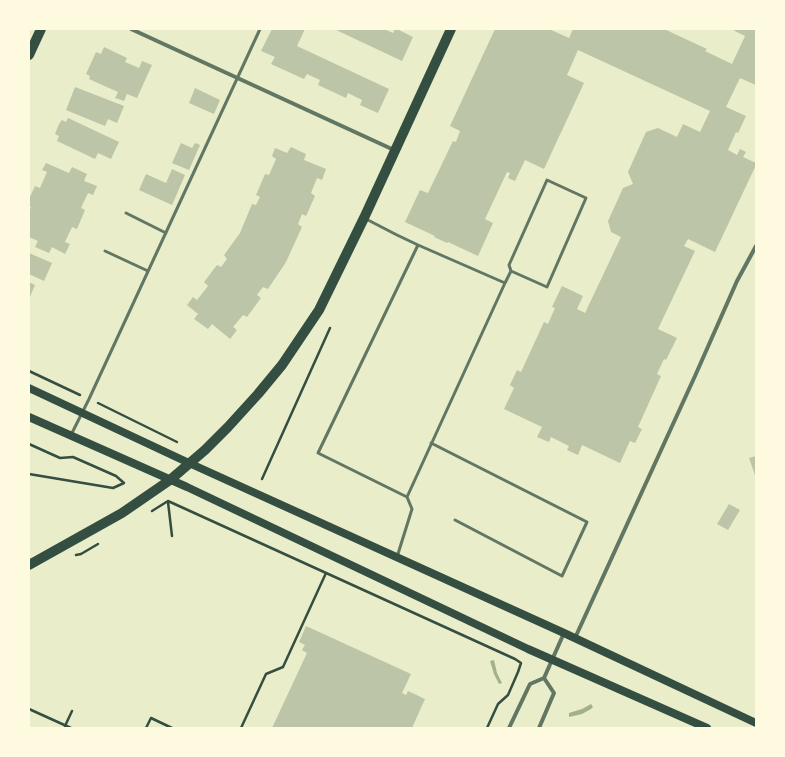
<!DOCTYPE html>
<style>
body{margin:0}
#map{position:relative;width:785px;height:757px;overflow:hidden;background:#e9edc9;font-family:"Crimson Pro",serif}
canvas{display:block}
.frame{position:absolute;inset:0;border:30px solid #fefae0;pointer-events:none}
</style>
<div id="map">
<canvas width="785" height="757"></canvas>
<div class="frame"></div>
</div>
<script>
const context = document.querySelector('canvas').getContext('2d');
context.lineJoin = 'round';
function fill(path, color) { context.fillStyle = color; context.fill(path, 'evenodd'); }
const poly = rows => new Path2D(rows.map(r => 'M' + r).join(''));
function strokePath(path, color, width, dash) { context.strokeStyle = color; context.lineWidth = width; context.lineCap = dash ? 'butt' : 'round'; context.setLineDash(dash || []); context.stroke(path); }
const water = poly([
 [494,660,497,673,502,683,499,684,494,674,490,661],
 [591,704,593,707,591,709,582,714,569,717,569,713,582,709]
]);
const building = poly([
 [272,29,305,29,297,46,389,89,378,113,360,105,362,100,348,93,346,98,318,85,320,80,307,74,304,79,271,64,275,57,261,51],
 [334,29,384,29,393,33,395,29,397,29,413,37,402,61],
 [495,29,549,29,569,38,573,29,664,29,707,49,705,51,732,64,745,36,731,29,756,29,756,85,740,78,726,107,746,116,738,133,736,132,728,150,737,155,740,149,746,152,743,157,756,163,756,165,715,252,688,239,684,246,695,251,658,329,677,338,666,360,664,359,657,374,661,376,638,427,642,429,635,443,630,441,620,463,582,445,578,455,567,450,569,446,551,437,549,442,537,437,542,427,504,409,514,388,510,385,517,370,521,372,544,322,548,324,555,308,552,307,562,286,583,296,577,309,585,313,621,237,611,232,608,221,623,188,633,184,628,172,646,132,658,128,677,137,683,124,700,132,710,111,578,50,567,75,584,83,544,169,525,160,515,181,508,178,510,173,507,172,485,219,493,223,478,256,448,242,447,243,434,237,435,236,405,222,420,190,428,193,453,141,456,142,460,131,450,126],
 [104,47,127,58,125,62,139,68,142,61,152,65,137,98,127,94,124,101,115,98,118,92,89,79,90,76,86,74,96,52,101,54],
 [75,87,124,106,117,123,108,119,105,126,66,110],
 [195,88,220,100,214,114,189,103],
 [68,118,119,142,111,159,98,153,95,159,57,141,59,136,55,134,59,124,62,120,66,122],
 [181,143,192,148,195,143,200,145,189,170,172,163],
 [291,147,306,154,304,160,326,169,322,180,317,178,311,193,315,196,306,216,302,214,298,224,302,227,286,262,268,289,263,287,257,295,261,298,247,317,243,315,233,327,237,330,230,339,212,324,208,329,194,319,198,314,187,305,193,297,197,300,208,286,204,282,217,265,221,267,227,259,224,255,240,233,252,204,256,205,260,197,256,195,265,174,269,175,276,159,272,156,275,148,287,153],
 [46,163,69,173,72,167,87,174,84,181,97,186,93,195,88,193,81,208,85,210,77,229,72,227,65,242,70,244,65,254,52,247,49,253,35,247,38,241,29,237,29,212,31,207,29,206,29,199,35,186,40,188,47,172,42,170],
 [172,169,185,175,172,205,139,190,146,174,166,183],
 [29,253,52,263,44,281,29,274],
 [29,282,35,285,29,299],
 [756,456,756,478,749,458],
 [729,504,740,510,728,530,717,524],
 [306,626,411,674,402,693,406,695,408,691,425,699,412,728,272,728,307,653,302,650,305,645,299,642]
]);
const path = poly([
 [29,371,80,395],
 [98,403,177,442],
 [29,444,60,458,73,457,116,476,124,483,113,488,29,474],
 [262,479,330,328],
 [168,502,172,536],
 [152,511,168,501,515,659,521,663,518,672,508,695,498,704,487,728],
 [76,555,81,554,98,544],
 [29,709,71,728],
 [65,726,72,711],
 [146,728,151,718,172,728],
 [241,728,266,674,283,667,326,573]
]);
const service = poly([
 [126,213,166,233],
 [366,219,397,235,418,245,318,453,407,497,412,509,397,557],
 [105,251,148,271],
 [505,283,511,271,547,287,586,198,547,180,509,265,511,271],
 [71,435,89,399,260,29],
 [431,443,587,522,562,576,455,520],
 [407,497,505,283,418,245]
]);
const minor = poly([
 [131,29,394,150],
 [575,638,695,376,737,281,756,246],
 [544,678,564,633],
 [509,728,530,684,544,678],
 [539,728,554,693,544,678]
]);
const secondary = poly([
 [29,388,189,463,564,633,756,723],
 [29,417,187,487,528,649,707,728]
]);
const primary = poly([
 [29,55,41,29],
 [29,565,122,513,170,480,205,450,228,427,258,394,282,365,319,310,364,218,451,29]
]);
fill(water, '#a3b18a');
fill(building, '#bcc5a7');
strokePath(path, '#344e41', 2.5);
strokePath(service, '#617663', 3);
strokePath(minor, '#617663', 4);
strokePath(secondary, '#344e41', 8);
strokePath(primary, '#344e41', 10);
</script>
